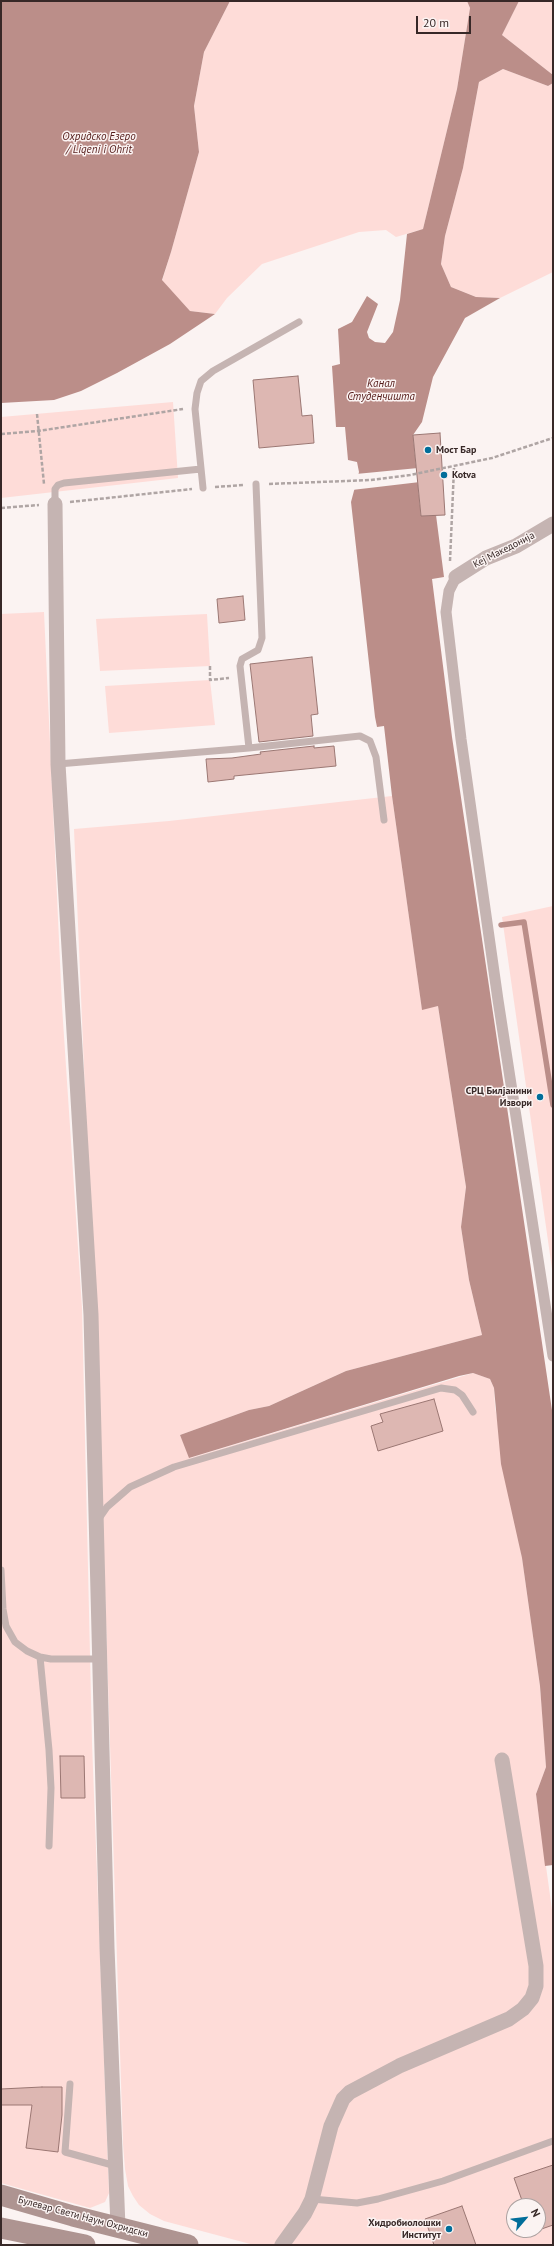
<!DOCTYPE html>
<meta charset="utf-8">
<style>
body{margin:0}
#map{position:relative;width:554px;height:2246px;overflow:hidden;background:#fbf3f2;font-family:"PT Sans",sans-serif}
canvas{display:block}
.frame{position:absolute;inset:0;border:2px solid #372827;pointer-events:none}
.north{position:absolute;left:506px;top:2198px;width:40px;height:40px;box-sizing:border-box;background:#fbf3f2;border:1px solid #ada2a1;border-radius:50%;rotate:62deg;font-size:11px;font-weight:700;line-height:16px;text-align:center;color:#372827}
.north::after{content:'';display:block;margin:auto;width:14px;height:18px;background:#016e9a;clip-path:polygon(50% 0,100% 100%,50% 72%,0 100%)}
.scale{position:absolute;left:416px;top:16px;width:55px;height:18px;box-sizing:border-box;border:2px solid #372827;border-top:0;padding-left:5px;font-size:12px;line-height:14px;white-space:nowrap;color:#372827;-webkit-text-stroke:3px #fbf3f2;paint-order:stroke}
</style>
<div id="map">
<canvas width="554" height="2246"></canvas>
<div class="frame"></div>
<div class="north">N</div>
<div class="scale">20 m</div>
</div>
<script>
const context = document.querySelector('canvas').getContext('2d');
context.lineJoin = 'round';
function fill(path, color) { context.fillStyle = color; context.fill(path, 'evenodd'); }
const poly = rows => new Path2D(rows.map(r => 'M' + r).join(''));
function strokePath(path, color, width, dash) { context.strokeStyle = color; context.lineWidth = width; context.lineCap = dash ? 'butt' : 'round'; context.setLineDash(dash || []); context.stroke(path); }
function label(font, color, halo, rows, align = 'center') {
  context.font = font + ' "PT Sans",sans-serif'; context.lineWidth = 3; context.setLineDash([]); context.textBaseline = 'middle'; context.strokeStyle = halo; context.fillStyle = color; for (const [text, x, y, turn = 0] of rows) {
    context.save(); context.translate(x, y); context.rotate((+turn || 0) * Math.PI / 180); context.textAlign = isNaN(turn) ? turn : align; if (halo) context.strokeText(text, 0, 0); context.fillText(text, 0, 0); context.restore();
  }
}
const green = poly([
 [230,1,467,1,470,8,457,89,423,229,396,237,386,230,359,232,262,264,227,298,215,314,190,311,162,281,171,252,199,152,194,106,204,52],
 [519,1,553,1,553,75,502,35],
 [503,69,548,86,553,83,553,272,500,298,476,297,451,287,441,264,445,236,463,168,479,82],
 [173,402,178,478,1,498,1,417],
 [44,612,62,1006,82,1308,92,1742,109,2193,105,2202,90,2208,1,2183,1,614],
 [207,614,210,666,100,671,96,619],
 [210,680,215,725,109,733,105,686],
 [392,796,422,1009,438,1006,466,1187,461,1227,469,1280,482,1335,346,1371,269,1406,249,1410,180,1435,190,1458,473,1373,490,1379,494,1388,495,1407,522,1558,540,1686,545,1749,546,1767,536,1794,553,1917,553,2245,254,2245,164,2221,150,2214,139,2205,133,2196,128,2186,125,2169,123,2144,102,1498,74,829,169,821],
 [514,2206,538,2206,538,2230,514,2230],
 [553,906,553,1276,502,917]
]);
const water = poly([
 [1,1,230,1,204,52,194,106,199,152,171,252,162,280,190,311,215,314,170,344,117,373,81,391,54,400,1,403],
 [467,1,519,1,502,35,553,75,553,83,548,86,503,69,479,82,463,168,445,236,441,264,451,287,476,297,500,298,465,318,433,377,422,422,413,435,421,516,436,515,444,577,432,579,452,737,553,1417,553,1865,545,1866,536,1794,546,1767,540,1686,522,1558,501,1464,494,1388,490,1379,473,1373,459,1376,189,1458,180,1435,249,1410,269,1406,346,1371,482,1335,469,1280,461,1227,466,1187,438,1006,422,1010,392,796,384,726,377,727,375,717,351,502,359,472,357,462,348,460,345,427,336,427,332,366,340,364,338,329,352,322,367,296,378,304,367,332,369,338,375,342,385,343,393,332,400,300,407,234,423,229,457,89,470,8]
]);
const pier = poly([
 [418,468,420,482,352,490,356,474]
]);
const stream = poly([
 [501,925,524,922,553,1105]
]);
const building = poly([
 [298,376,302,416,312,415,314,443,259,448,253,380,298,376],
 [440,433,445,515,421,516,413,435,440,433],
 [243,596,245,620,219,623,217,599,243,596],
 [312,657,318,714,311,715,313,736,259,742,250,664,312,657],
 [314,746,314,748,334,746,336,766,234,776,234,779,208,782,206,759,232,758,261,754,260,752,314,746],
 [434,1399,443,1431,378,1451,371,1426,383,1422,380,1414,434,1399],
 [60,1756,84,1756,85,1798,61,1798,60,1756],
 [42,2087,62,2087,62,2115,58,2152,26,2148,32,2105,1,2105,1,2089,42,2087],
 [553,2165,553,2225,533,2232,532,2230,538,2230,538,2206,524,2206,514,2178,553,2165],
 [462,2206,476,2245,434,2245,425,2219,462,2206]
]);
const path = poly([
 [37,414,44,484],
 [1,434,38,431,183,409],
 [269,484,370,480,410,475,492,458,553,438],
 [215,487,244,485],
 [70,502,192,489],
 [1,508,39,505],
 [450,561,454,468],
 [210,666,210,680,229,678]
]);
const service = poly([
 [203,488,195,409,197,393,201,381,213,371,299,322],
 [55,504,55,489,58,485,64,483,201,469],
 [249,748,240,666,242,659,258,650,262,638,256,484],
 [58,764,249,748,360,736,370,741,376,757,384,820],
 [98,1520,107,1507,130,1487,174,1467,441,1388,455,1390,462,1395,473,1412],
 [1,1570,3,1609,6,1626,15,1642,27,1651,40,1657,51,1659,98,1659],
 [40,1657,49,1750,51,1788,49,1846],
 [70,2084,65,2152,116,2166],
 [312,2199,357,2203,378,2199,443,2181,553,2141]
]);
const pedestrian = poly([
 [456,577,449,591,446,612,461,739,498,1000,553,1356]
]);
const minor = poly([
 [55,504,58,764,91,1315,107,1948,118,2227],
 [456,577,486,558,516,546,553,524],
 [282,2245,305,2213,312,2199,331,2126,343,2099,350,2092,399,2066,509,2019,523,2009,532,1998,536,1986,536,1966,502,1760]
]);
const secondary = poly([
 [1,2195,73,2216,188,2245],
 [1,2228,85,2245]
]);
const markers = [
 [428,450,4,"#016e9a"],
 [444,475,4,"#016e9a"],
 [540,1097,4,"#016e9a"],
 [449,2229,4,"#016e9a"]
];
const poiNames = [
 ["Мост Бар",436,450],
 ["Kotva",452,475],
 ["СРЦ Билјанини",532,1091,"right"],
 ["Извори",532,1103,"right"],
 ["Хидробиолошки",441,2223,"right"],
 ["Институт",441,2235,"right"]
];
const streetNames = [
 ["Кеј Македонија",504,550,-27],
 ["Булевар Свети Наум Охридски",83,2217,15]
];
const waterNames = [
 ["Охридско Езеро",99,137],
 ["/ Liqeni i Ohrit",99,150],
 ["Канал",381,384],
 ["Студенчишта",381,397]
];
fill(green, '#fedcd8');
fill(water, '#bb8e89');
fill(pier, '#fbf3f2');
strokePath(stream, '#bb8e89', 5.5);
fill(building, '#ddb7b2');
strokePath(building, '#9b7773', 1);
strokePath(path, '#afa5a4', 2.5, [4, 2]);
strokePath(service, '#c5b4b2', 7);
strokePath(pedestrian, '#c5b4b2', 11);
strokePath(minor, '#c5b4b2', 15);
strokePath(secondary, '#ae9491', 21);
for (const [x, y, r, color] of markers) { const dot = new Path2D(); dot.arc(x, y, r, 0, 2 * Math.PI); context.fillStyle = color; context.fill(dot); strokePath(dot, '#fbf3f2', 1.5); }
label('bold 10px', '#372827', '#fbf3f2', poiNames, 'left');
label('10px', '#372827', '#fbf3f2', streetNames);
label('italic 11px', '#541b19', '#fbf3f2', waterNames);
</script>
